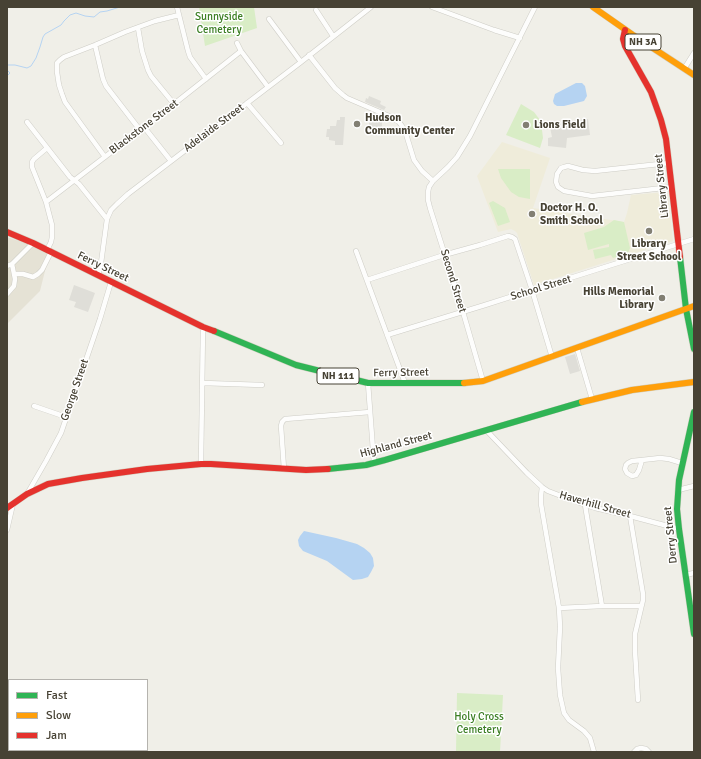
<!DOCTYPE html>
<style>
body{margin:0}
#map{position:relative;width:701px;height:759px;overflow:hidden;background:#f0efe8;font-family:Signika,sans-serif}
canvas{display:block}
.frame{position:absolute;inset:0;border:8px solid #474234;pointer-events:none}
.legend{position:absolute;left:8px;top:679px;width:140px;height:72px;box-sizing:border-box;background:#fff;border:1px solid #b5b3ae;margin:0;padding:5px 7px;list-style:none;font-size:12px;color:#474234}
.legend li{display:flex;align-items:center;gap:8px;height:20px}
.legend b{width:20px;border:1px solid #b5b3ae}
</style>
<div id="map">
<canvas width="701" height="759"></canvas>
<div class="frame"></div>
<ul class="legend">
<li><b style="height:5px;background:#30b455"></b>Fast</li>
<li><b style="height:5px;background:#ff9f0a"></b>Slow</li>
<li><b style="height:5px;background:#e5322d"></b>Jam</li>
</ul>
</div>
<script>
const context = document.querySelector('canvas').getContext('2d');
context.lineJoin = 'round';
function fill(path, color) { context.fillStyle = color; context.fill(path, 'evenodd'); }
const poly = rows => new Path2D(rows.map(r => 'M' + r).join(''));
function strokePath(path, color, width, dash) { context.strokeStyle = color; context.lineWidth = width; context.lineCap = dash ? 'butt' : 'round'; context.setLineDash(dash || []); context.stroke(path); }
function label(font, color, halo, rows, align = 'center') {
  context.font = font + ' Signika,sans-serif'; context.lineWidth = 3; context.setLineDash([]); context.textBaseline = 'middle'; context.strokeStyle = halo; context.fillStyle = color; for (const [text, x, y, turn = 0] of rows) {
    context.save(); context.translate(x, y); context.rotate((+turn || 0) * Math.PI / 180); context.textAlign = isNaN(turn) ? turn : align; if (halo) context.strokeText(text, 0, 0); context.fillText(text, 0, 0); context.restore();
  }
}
const residential = poly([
 [7,237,25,243,49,255,40,291,7,324]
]);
const education = poly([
 [502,142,550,158,533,208,624,222,627,213,631,195,666,192,668,194,673,241,534,285,517,233,515,231,511,229,498,232,477,176]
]);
const green = poly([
 [199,7,254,7,257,28,205,46],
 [521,104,534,112,540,120,542,130,543,138,540,148,506,135],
 [498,169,530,169,530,199,519,197,511,192,501,178],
 [493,201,505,208,510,222,498,226,489,203],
 [614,220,624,222,630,248,628,253,613,258,611,255,595,259,593,250,609,247,609,244,588,250,584,233,604,227],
 [457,693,503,695,500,752,456,752]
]);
const parking = poly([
 [369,96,381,101,380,104,386,107,384,110,365,102,366,98,368,99],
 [369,112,377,113,377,115,382,115,382,128,376,128,376,133,373,133,373,132,369,132],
 [340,117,345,117,343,145,335,145,335,141,329,140,329,137,326,137,327,129,330,129,330,126,336,126,337,120,340,120],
 [588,119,590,135,567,138,566,148,548,146,548,138,552,137,550,127,558,126,558,122],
 [74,285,95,293,88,312,74,307,76,302,69,300],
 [575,354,580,371,570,374,565,357]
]);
const water = poly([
 [576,83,582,83,585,86,587,96,584,101,564,106,557,106,554,104,553,101,555,94],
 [304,531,336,538,357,544,364,548,370,553,373,558,374,566,371,572,368,577,362,579,353,580,327,561,303,551,299,546,298,540,300,536]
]);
const stream = poly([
 [7,65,15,65,27,68,31,66,36,58,40,47,43,37,45,34,61,25,64,21,70,15,76,13,85,16,94,17,100,12,107,11,120,7],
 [7,70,10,73,7,76]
]);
const street = poly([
 [177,7,188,51,190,57,206,79],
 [432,7,494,30,520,38],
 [316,10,333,36],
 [269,19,301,62],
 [138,28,142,51,148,70,151,76,174,104],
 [237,43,241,51,268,87],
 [95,45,103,79,106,86,140,130],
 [309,55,335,88,343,95,347,98,389,116,399,122,402,126,406,134,414,160,422,171,433,181],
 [684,69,694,53],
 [247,103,281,143],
 [27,122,70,177,79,184,107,219],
 [144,127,171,161],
 [105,157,65,102,62,94,59,85,57,72,57,63,60,60,64,57,95,45,125,32,155,21,179,15],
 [669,163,595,171,583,170,568,166,564,167,561,168,557,174,556,182,558,187,564,191,592,196,672,187],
 [46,202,174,104,241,51],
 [47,250,51,242,52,237,52,225,46,202,32,167,32,162,34,159,47,148],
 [356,251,405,383],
 [7,266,12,264,33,243],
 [14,274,23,274,33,277,38,274,42,270,51,252],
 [98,275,101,263,107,219,111,210,117,204,128,194,301,62,371,7],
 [367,280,444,255,480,245,508,236,512,237,515,239,532,290,552,357],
 [7,294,14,286,15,279,12,264],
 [387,335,485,305,532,290,694,239],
 [577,348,592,399],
 [483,381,463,312,430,208,428,200,428,192,429,187,433,181,448,167,457,157,470,136,535,7],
 [203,383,262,385],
 [368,383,374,463],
 [34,406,66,417],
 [487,431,527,473,542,487,548,491,569,499,595,508,630,516,679,529],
 [642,460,639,470,636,475,632,476,627,473,625,469,626,465,628,463,632,461,642,460],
 [642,460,660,458,669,459,682,463],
 [201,464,203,327],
 [284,469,281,426,282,422,285,419,370,412],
 [542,487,541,496,541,504,559,608,560,627,558,668,560,695,564,713,569,720,584,731,590,738,594,752],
 [678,490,694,486],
 [27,494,46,461,61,433,100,319,111,282],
 [585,505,602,606],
 [630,516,643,594,643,600,635,634,635,651,638,700],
 [7,530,13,504],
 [685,575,694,573],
 [559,608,602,606,641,606],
 [634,752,637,749,641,748,646,749,649,752]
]);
const fast = poly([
 [680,257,686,309,694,349],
 [214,331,296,365,368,383,464,383],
 [694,412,679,480,677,509,679,529,694,634],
 [328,469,366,465,385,460,582,402]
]);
const slow = poly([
 [593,7,633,35,694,75],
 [464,383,483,381,694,306],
 [582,402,632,390,694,382]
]);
const jam = poly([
 [625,30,623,39,625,46,651,92,661,120,666,139,680,257],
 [7,232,33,243,203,327,214,331],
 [7,508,27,494,48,484,82,478,147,469,201,464,211,464,306,470,328,469]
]);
const markers = [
 [357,124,4,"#827f73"],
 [526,125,4,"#827f73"],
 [532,214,4,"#827f73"],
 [649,231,4,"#827f73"],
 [662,298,4,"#827f73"]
];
const shields = [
 [643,42,36],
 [338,376,42]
];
const shieldNames = [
 ["NH 3A",643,42],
 ["NH 111",338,376]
];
const parkNames = [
 ["Sunnyside",219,17],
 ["Cemetery",219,30],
 ["Holy Cross",479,717],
 ["Cemetery",479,730]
];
const poiNames = [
 ["Hudson",365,118],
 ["Community Center",365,131],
 ["Lions Field",534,125],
 ["Doctor H. O.",540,208],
 ["Smith School",540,221],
 ["Library",649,244,"center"],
 ["Street School",649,257,"center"],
 ["Hills Memorial",654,292,"right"],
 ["Library",654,305,"right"]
];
const streetNames = [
 ["Blackstone Street",144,127,-37],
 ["Adelaide Street",214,128,-37],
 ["Library Street",662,186,-96],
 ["Ferry Street",103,267,26],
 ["Second Street",453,281,73],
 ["School Street",541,288,-17],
 ["Ferry Street",401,373,-1],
 ["George Street",75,390,-71],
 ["Highland Street",396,445,-15],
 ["Haverhill Street",595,505,16],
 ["Derry Street",671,535,-96]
];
fill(residential, '#e5e2d5');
fill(education, '#efecda');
fill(green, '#d9edc6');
fill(parking, '#dfded8');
fill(water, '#b5d3f2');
strokePath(stream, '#b5d3f2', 1);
strokePath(street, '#cecdc6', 5.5);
strokePath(fast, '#d0cebf', 7);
strokePath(slow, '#d0cebf', 7);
strokePath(jam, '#d0cebf', 7);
strokePath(street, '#fdfdfc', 4.5);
strokePath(fast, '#30b455', 6);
strokePath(slow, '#ff9f0a', 6);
strokePath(jam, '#e5322d', 6);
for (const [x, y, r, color] of markers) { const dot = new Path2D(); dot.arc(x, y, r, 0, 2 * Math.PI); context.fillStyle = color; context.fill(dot); strokePath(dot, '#fff', 1.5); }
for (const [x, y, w] of shields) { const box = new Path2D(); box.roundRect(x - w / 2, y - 8, w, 16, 3); context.fillStyle = '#fff'; context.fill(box); strokePath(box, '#474234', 1); }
label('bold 10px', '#474234', null, shieldNames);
label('11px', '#3b7e23', '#fff', parkNames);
label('bold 11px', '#474234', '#fff', poiNames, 'left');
label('11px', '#474234', '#fff', streetNames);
</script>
